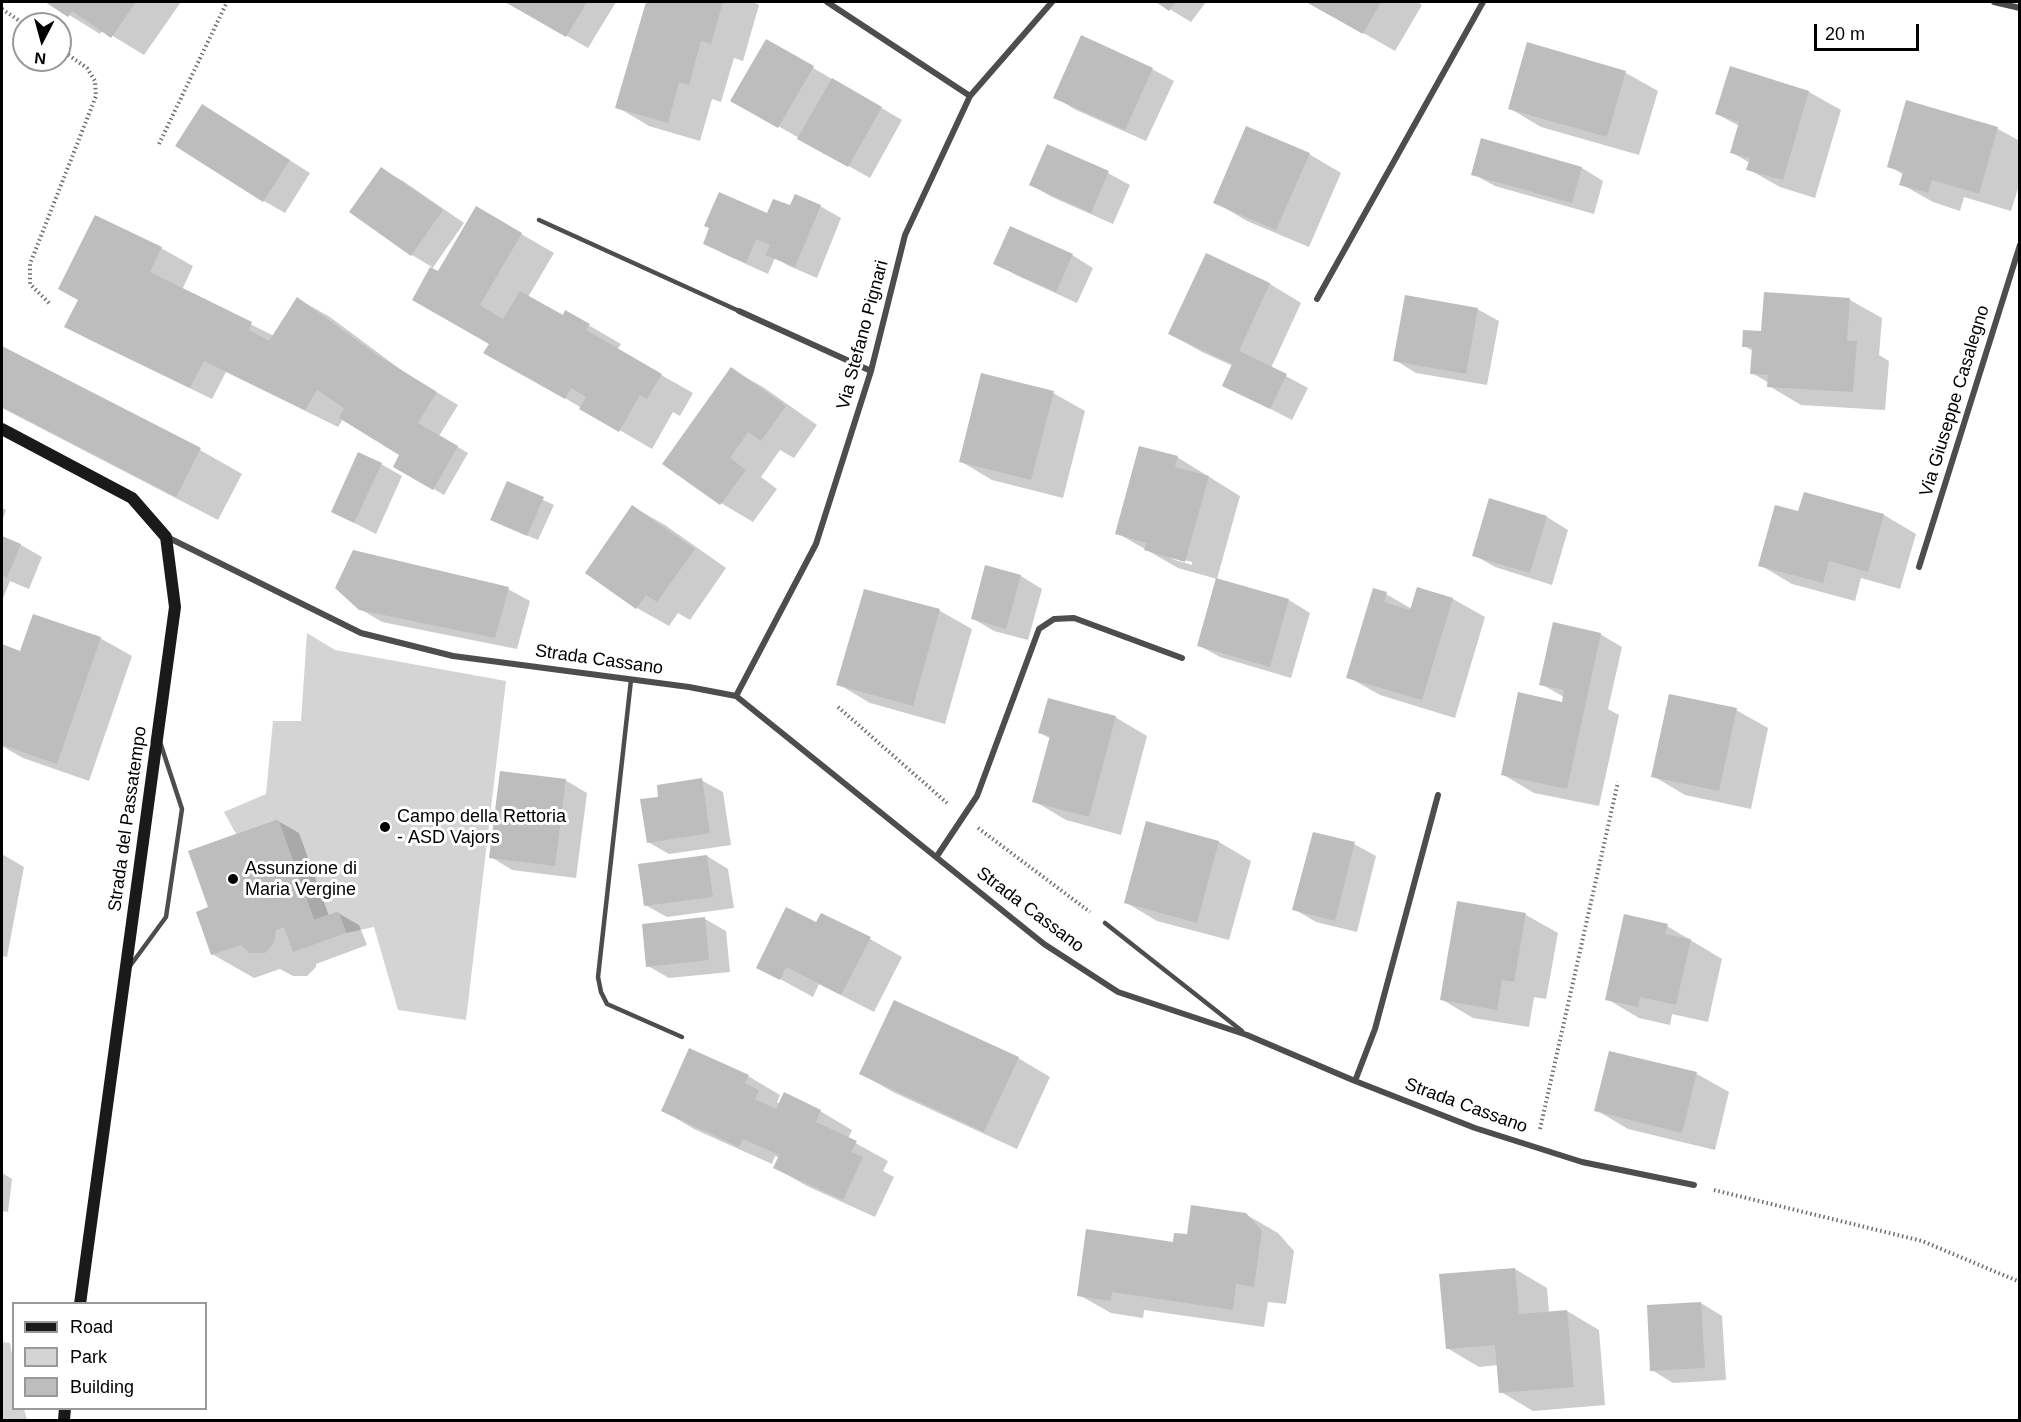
<!DOCTYPE html>
<style>
body{margin:0}
#map{position:relative;width:2021px;height:1422px;overflow:hidden;background:#fff;font-family:Arial,sans-serif}
canvas{display:block}
.frame{position:absolute;inset:0;border:3px solid #000;pointer-events:none}
.legend{position:absolute;left:12px;top:1302px;width:195px;height:108px;box-sizing:border-box;background:#fff;border:2px solid #999;margin:0;padding:8px 10px;list-style:none;font-size:18px;color:#000}
.legend li{display:flex;align-items:center;gap:12px;height:30px}
.legend b{width:30px;border:2px solid #999}
.north{position:absolute;left:12px;top:12px;width:60px;height:60px;box-sizing:border-box;background:#fff;border:2px solid #999;border-radius:50%;rotate:186deg;font-size:16px;font-weight:700;line-height:24px;text-align:center;color:#000}
.north::after{content:'';display:block;margin:auto;width:21px;height:27px;background:#000;clip-path:polygon(50% 0,100% 100%,50% 72%,0 100%)}
.scale{position:absolute;left:1814px;top:24px;width:105px;height:27px;box-sizing:border-box;border:3px solid #000;border-top:0;padding-left:8px;font-size:18px;line-height:21px;white-space:nowrap;color:#000;-webkit-text-stroke:4px #fff;paint-order:stroke}
</style>
<div id="map">
<canvas width="2021" height="1422"></canvas>
<div class="frame"></div>
<ul class="legend">
<li><b style="height:8px;background:#1a1a1a"></b>Road</li>
<li><b style="height:16px;background:#d4d4d4"></b>Park</li>
<li><b style="height:16px;background:#bdbdbd"></b>Building</li>
</ul>
<div class="north">N</div>
<div class="scale">20 m</div>
</div>
<script>
const context = document.querySelector('canvas').getContext('2d');
context.lineJoin = 'round';
function fill(path, color) { context.fillStyle = color; context.fill(path, 'evenodd'); }
const poly = rows => new Path2D(rows.map(r => 'M' + r).join(''));
function strokePath(path, color, width, dash) { context.strokeStyle = color; context.lineWidth = width; context.lineCap = dash ? 'butt' : 'round'; context.setLineDash(dash || []); context.stroke(path); }
function label(font, color, halo, rows, align = 'center') {
  context.font = font + ' Arial,sans-serif'; context.lineWidth = 6; context.setLineDash([]); context.textBaseline = 'middle'; context.strokeStyle = halo; context.fillStyle = color; for (const [text, x, y, turn = 0] of rows) {
    context.save(); context.translate(x, y); context.rotate((+turn || 0) * Math.PI / 180); context.textAlign = isNaN(turn) ? turn : align; if (halo) context.strokeText(text, 0, 0); context.fillText(text, 0, 0); context.restore();
  }
}
const green = poly([
 [307,633,335,650,506,681,466,1020,398,1010,374,927,346,933,338,911,314,920,278,819,236,834,224,812,266,794,273,721,301,721],
 [2,1342,10,1343,13,1360,14,1408,24,1409,27,1420,2,1420]
]);
const shadow = poly([
 [48,2,181,2,144,55,103,30,100,34],
 [508,2,616,2,588,48],
 [648,2,753,2,759,5,743,61,734,58,721,102,712,99,700,141,649,126,617,107],
 [1158,2,1206,2,1191,22],
 [1309,2,1417,2,1422,5,1395,51],
 [767,41,902,120,870,178,732,100],
 [1528,44,1626,73,1658,91,1639,155,1541,127,1509,108],
 [1731,68,1809,92,1841,110,1815,198,1780,187,1748,169,1750,163,1731,152,1739,126,1717,114],
 [1152,69,1174,81,1146,141,1076,110,1055,97],
 [1907,102,1998,129,2020,141,2020,182,2011,211,1964,197,1960,211,1933,202,1901,184,1904,175,1889,166],
 [203,106,310,173,285,213,264,201],
 [1048,146,1108,173,1130,185,1113,224,1052,197,1031,185],
 [1309,154,1341,173,1309,247,1247,221,1215,202],
 [1582,168,1603,181,1594,214,1495,186,1473,174],
 [381,169,403,181,464,223,432,269,438,273,476,208,554,253,528,297,563,317,566,312,621,344,617,350,693,393,680,416,673,412,652,449,486,352,491,343,414,299,432,267,412,255],
 [820,206,841,218,817,278,789,266,775,258,768,274,726,255,704,243,711,228,768,215,790,207],
 [161,248,193,266,182,290,274,336,298,299,330,317,408,375,458,405,439,436,468,453,444,495,395,466,401,454,343,419,338,427,226,372,212,399,88,339,66,327],
 [1072,255,1093,268,1077,303,1016,275,995,263],
 [1206,255,1270,284,1301,303,1271,368,1308,388,1292,420,1224,385,1233,366,1202,352,1170,334],
 [1850,300,1882,318,1879,355,1889,361,1885,410,1801,405,1769,386,1769,383,1752,373,1753,351,1744,346,1763,333],
 [1477,309,1499,321,1487,385,1416,373,1395,360],
 [2,347,200,450,242,474,218,520,2,408],
 [731,369,763,387,817,425,794,458,780,450,761,477,777,489,753,522,721,503],
 [1053,393,1085,411,1063,498,992,480,960,461],
 [1177,457,1240,496,1217,579,1178,568,1117,533],
 [1168,556,1192,562,1192,565,1175,560],
 [381,464,402,476,376,534,333,512],
 [508,483,554,505,538,540,502,525],
 [1805,493,1884,515,1916,534,1900,589,1861,578,1855,601,1792,584,1760,565,1799,513],
 [633,507,665,525,726,568,690,620,678,613,669,626,637,608,587,573],
 [2,508,6,510,2,521],
 [1547,517,1568,530,1552,585,1495,567,1474,555],
 [2,537,21,545,42,557,29,589,10,581,2,601],
 [1021,576,1042,589,1028,640,994,631,972,618],
 [508,589,530,601,517,649,382,622,360,609],
 [1418,589,1453,599,1485,617,1455,718,1380,695,1348,677,1386,594,1412,609],
 [865,590,940,611,972,629,945,724,870,703,838,684],
 [1289,600,1310,613,1291,678,1220,657,1198,645],
 [1600,634,1622,647,1608,709,1619,715,1599,806,1534,793,1502,774,1563,703,1564,697,1541,684],
 [100,638,132,656,89,781,23,758,2,746,2,645,21,653],
 [1736,710,1768,728,1751,809,1685,795,1653,776],
 [1115,717,1147,736,1121,835,1066,820,1034,801,1051,739,1040,733],
 [565,780,587,793,576,878,512,870,491,857],
 [701,780,723,792,731,845,669,854,648,842],
 [278,821,299,833,329,916,338,913,359,925,367,945,316,964,316,967,307,976,293,976,280,969,254,978,212,954,210,908],
 [1147,823,1219,842,1251,861,1229,940,1157,921,1125,902],
 [1354,844,1376,856,1357,932,1316,922,1294,909],
 [2,854,24,867,7,957,2,956],
 [707,856,728,869,734,908,667,917,645,905],
 [1526,915,1558,933,1546,999,1534,997,1529,1027,1473,1018,1441,999],
 [705,919,726,931,730,972,669,978,648,966],
 [817,924,870,939,902,957,874,1012,819,984,813,997,758,967],
 [1667,926,1722,959,1708,1022,1672,1014,1670,1025,1639,1018,1607,999],
 [1018,1058,1050,1077,1017,1149,893,1092,861,1074],
 [1697,1074,1729,1092,1715,1150,1628,1129,1596,1110],
 [748,1076,780,1095,777,1102,780,1104,820,1111,852,1130,848,1139,888,1161,883,1171,894,1177,875,1217,807,1186,775,1168,779,1158,775,1156,772,1164,694,1129,662,1110],
 [2,1173,12,1179,8,1212,2,1211],
 [1245,1214,1278,1233,1294,1251,1286,1304,1268,1302,1264,1327,1144,1310,1143,1318,1111,1313,1079,1295,1188,1236],
 [1515,1269,1547,1288,1549,1313,1567,1311,1599,1330,1605,1405,1533,1411,1501,1392,1498,1365,1479,1367,1447,1348],
 [1701,1303,1722,1316,1726,1380,1673,1383,1652,1370]
]);
const building = poly([
 [45,2,136,2,111,38,72,11,68,17],
 [505,2,587,2,566,37],
 [646,2,723,2,711,44,701,41,689,85,679,82,668,123,615,108],
 [1156,2,1176,2,1169,11],
 [1306,2,1381,2,1363,34],
 [1081,35,1153,68,1125,130,1053,98],
 [766,39,814,66,778,128,730,101],
 [1527,42,1626,71,1607,137,1508,109],
 [1730,66,1809,91,1783,180,1746,170,1750,158,1730,153,1739,122,1715,114],
 [832,78,882,107,848,167,797,139],
 [1906,100,1998,127,1979,194,1932,180,1928,193,1899,185,1903,172,1887,167],
 [202,104,290,160,263,202,175,146],
 [1246,126,1310,153,1276,230,1213,203],
 [1481,138,1582,167,1572,203,1471,175],
 [1047,144,1109,171,1091,213,1029,185],
 [381,167,443,210,411,256,349,212],
 [719,192,767,213,773,199,790,205,795,194,821,205,795,267,765,255,770,245,756,239,746,263,703,244,709,228,704,226],
 [476,206,522,233,480,305,503,319,520,291,563,315,565,310,590,324,586,330,662,374,647,399,640,395,619,432,579,409,586,397,571,388,565,399,483,353,489,344,412,300,430,267,438,271],
 [95,215,162,247,150,272,252,322,249,330,269,341,297,297,377,355,437,392,418,423,458,446,433,490,393,467,399,455,339,418,344,408,317,390,305,410,204,361,190,388,64,327,78,300,58,289],
 [1010,226,1073,254,1056,292,993,264],
 [1206,253,1270,283,1239,351,1287,374,1270,409,1222,386,1232,364,1168,334],
 [1764,292,1850,298,1847,341,1857,341,1853,392,1767,387,1768,375,1750,374,1752,347,1742,347,1743,330,1761,331],
 [1405,295,1478,308,1466,374,1393,361],
 [2,346,201,448,176,497,2,407],
 [731,367,786,406,761,441,748,432,730,458,746,470,720,505,662,464],
 [981,373,1054,391,1031,480,959,462],
 [1139,446,1178,456,1175,467,1209,476,1185,562,1144,550,1147,543,1115,534],
 [358,452,382,463,354,523,331,512],
 [507,481,544,497,527,536,490,520],
 [1804,492,1884,514,1868,572,1829,561,1823,583,1758,566,1775,505,1798,511],
 [1489,498,1547,516,1530,573,1472,556],
 [632,505,695,549,657,602,646,595,636,609,585,573],
 [2,536,21,544,7,578,2,575],
 [353,550,509,587,495,638,359,610,335,588],
 [985,565,1021,575,1006,629,971,619],
 [1216,578,1289,599,1270,667,1197,646],
 [1417,587,1453,598,1422,700,1346,678,1373,588,1387,592,1384,602,1410,610],
 [864,589,940,609,913,706,836,685],
 [33,614,101,637,57,764,2,745,2,644,20,651],
 [1553,622,1601,633,1567,789,1501,775,1518,692,1562,702,1564,690,1539,685],
 [1669,694,1737,708,1719,791,1651,777],
 [1048,698,1116,716,1089,817,1032,802,1050,736,1038,733],
 [500,771,566,779,555,866,489,858],
 [702,778,710,833,647,843,640,799,658,797,657,785],
 [278,819,314,920,338,911,346,933,293,952,284,927,276,930,274,943,265,953,249,953,241,945,211,955,196,912,208,907,188,851],
 [1146,821,1219,841,1197,923,1124,903],
 [1313,832,1355,842,1335,921,1292,910],
 [707,855,713,897,644,906,638,864],
 [1457,901,1526,913,1514,982,1502,980,1497,1010,1440,1000],
 [786,907,816,922,821,913,871,937,841,995,786,967,780,980,756,968],
 [1624,914,1668,924,1665,934,1691,939,1676,1005,1640,997,1638,1007,1605,1000],
 [705,917,709,960,646,967,642,924],
 [894,1000,1019,1057,984,1132,859,1074],
 [689,1048,749,1075,745,1083,759,1090,755,1099,776,1109,784,1092,821,1110,816,1122,857,1141,851,1152,863,1157,843,1200,773,1168,779,1155,743,1139,739,1147,661,1111],
 [1609,1051,1697,1072,1682,1133,1594,1111],
 [1191,1205,1246,1213,1262,1231,1254,1287,1236,1284,1233,1310,1112,1292,1111,1301,1077,1296,1086,1229,1173,1242,1174,1233,1187,1234],
 [1515,1268,1519,1314,1567,1310,1574,1387,1499,1393,1495,1345,1446,1349,1439,1274],
 [1701,1302,1705,1368,1650,1371,1647,1305]
]);
const path = poly([
 [2,9,24,24],
 [159,144,227,2],
 [49,303,30,284,30,264,96,96,95,81,87,68,60,49],
 [838,707,947,803],
 [978,828,1090,912],
 [1540,1129,1618,782],
 [1714,1190,1922,1241,2020,1282]
]);
const lane = poly([
 [539,220,739,311],
 [631,680,598,977,601,992,607,1004,682,1037],
 [1105,923,1242,1031],
 [130,966,166,917,182,809,160,742]
]);
const street = poly([
 [827,2,970,96],
 [1994,2,2020,8],
 [1317,299,1483,2],
 [739,311,871,371],
 [167,537,361,633,453,656,689,687,736,696,1044,944,1118,992,1247,1035,1355,1081,1475,1128,1582,1162,1694,1185],
 [1919,567,2020,245],
 [736,696,816,544,871,371,905,235,970,96,1052,2],
 [937,856,977,796,1039,629,1054,619,1074,618,1182,658],
 [1355,1081,1375,1029,1438,795]
]);
const secondary = poly([
 [2,429,132,498,166,537,175,607,80,1304],
 [64,1420,65,1408]
]);
const markers = [
 [385,827,6,"#000"],
 [233,879,6,"#000"]
];
const streetNames = [
 ["Via Stefano Pignari",863,335,-75],
 ["Via Giuseppe Casalegno",1955,401,-73],
 ["Strada Cassano",599,660,8],
 ["Strada del Passatempo",128,819,-82],
 ["Strada Cassano",1030,910,37],
 ["Strada Cassano",1466,1106,20]
];
const poiNames = [
 ["Campo della Rettoria",397,817],
 ["- ASD Vajors",397,838],
 ["Assunzione di",245,869],
 ["Maria Vergine",245,890]
];
fill(green, '#d4d4d4');
fill(shadow, '#0003');
fill(building, '#bdbdbd');
strokePath(path, '#6f6f6f', 4, [1.5, 3]);
strokePath(lane, '#4d4d4d', 4.5);
strokePath(street, '#4d4d4d', 6);
strokePath(secondary, '#1a1a1a', 12);
for (const [x, y, r, color] of markers) { const dot = new Path2D(); dot.arc(x, y, r, 0, 2 * Math.PI); context.fillStyle = color; context.fill(dot); strokePath(dot, '#fff', 2); }
label('18px', '#000', '#fff', streetNames);
label('18px', '#000', '#fff', poiNames, 'left');
</script>
